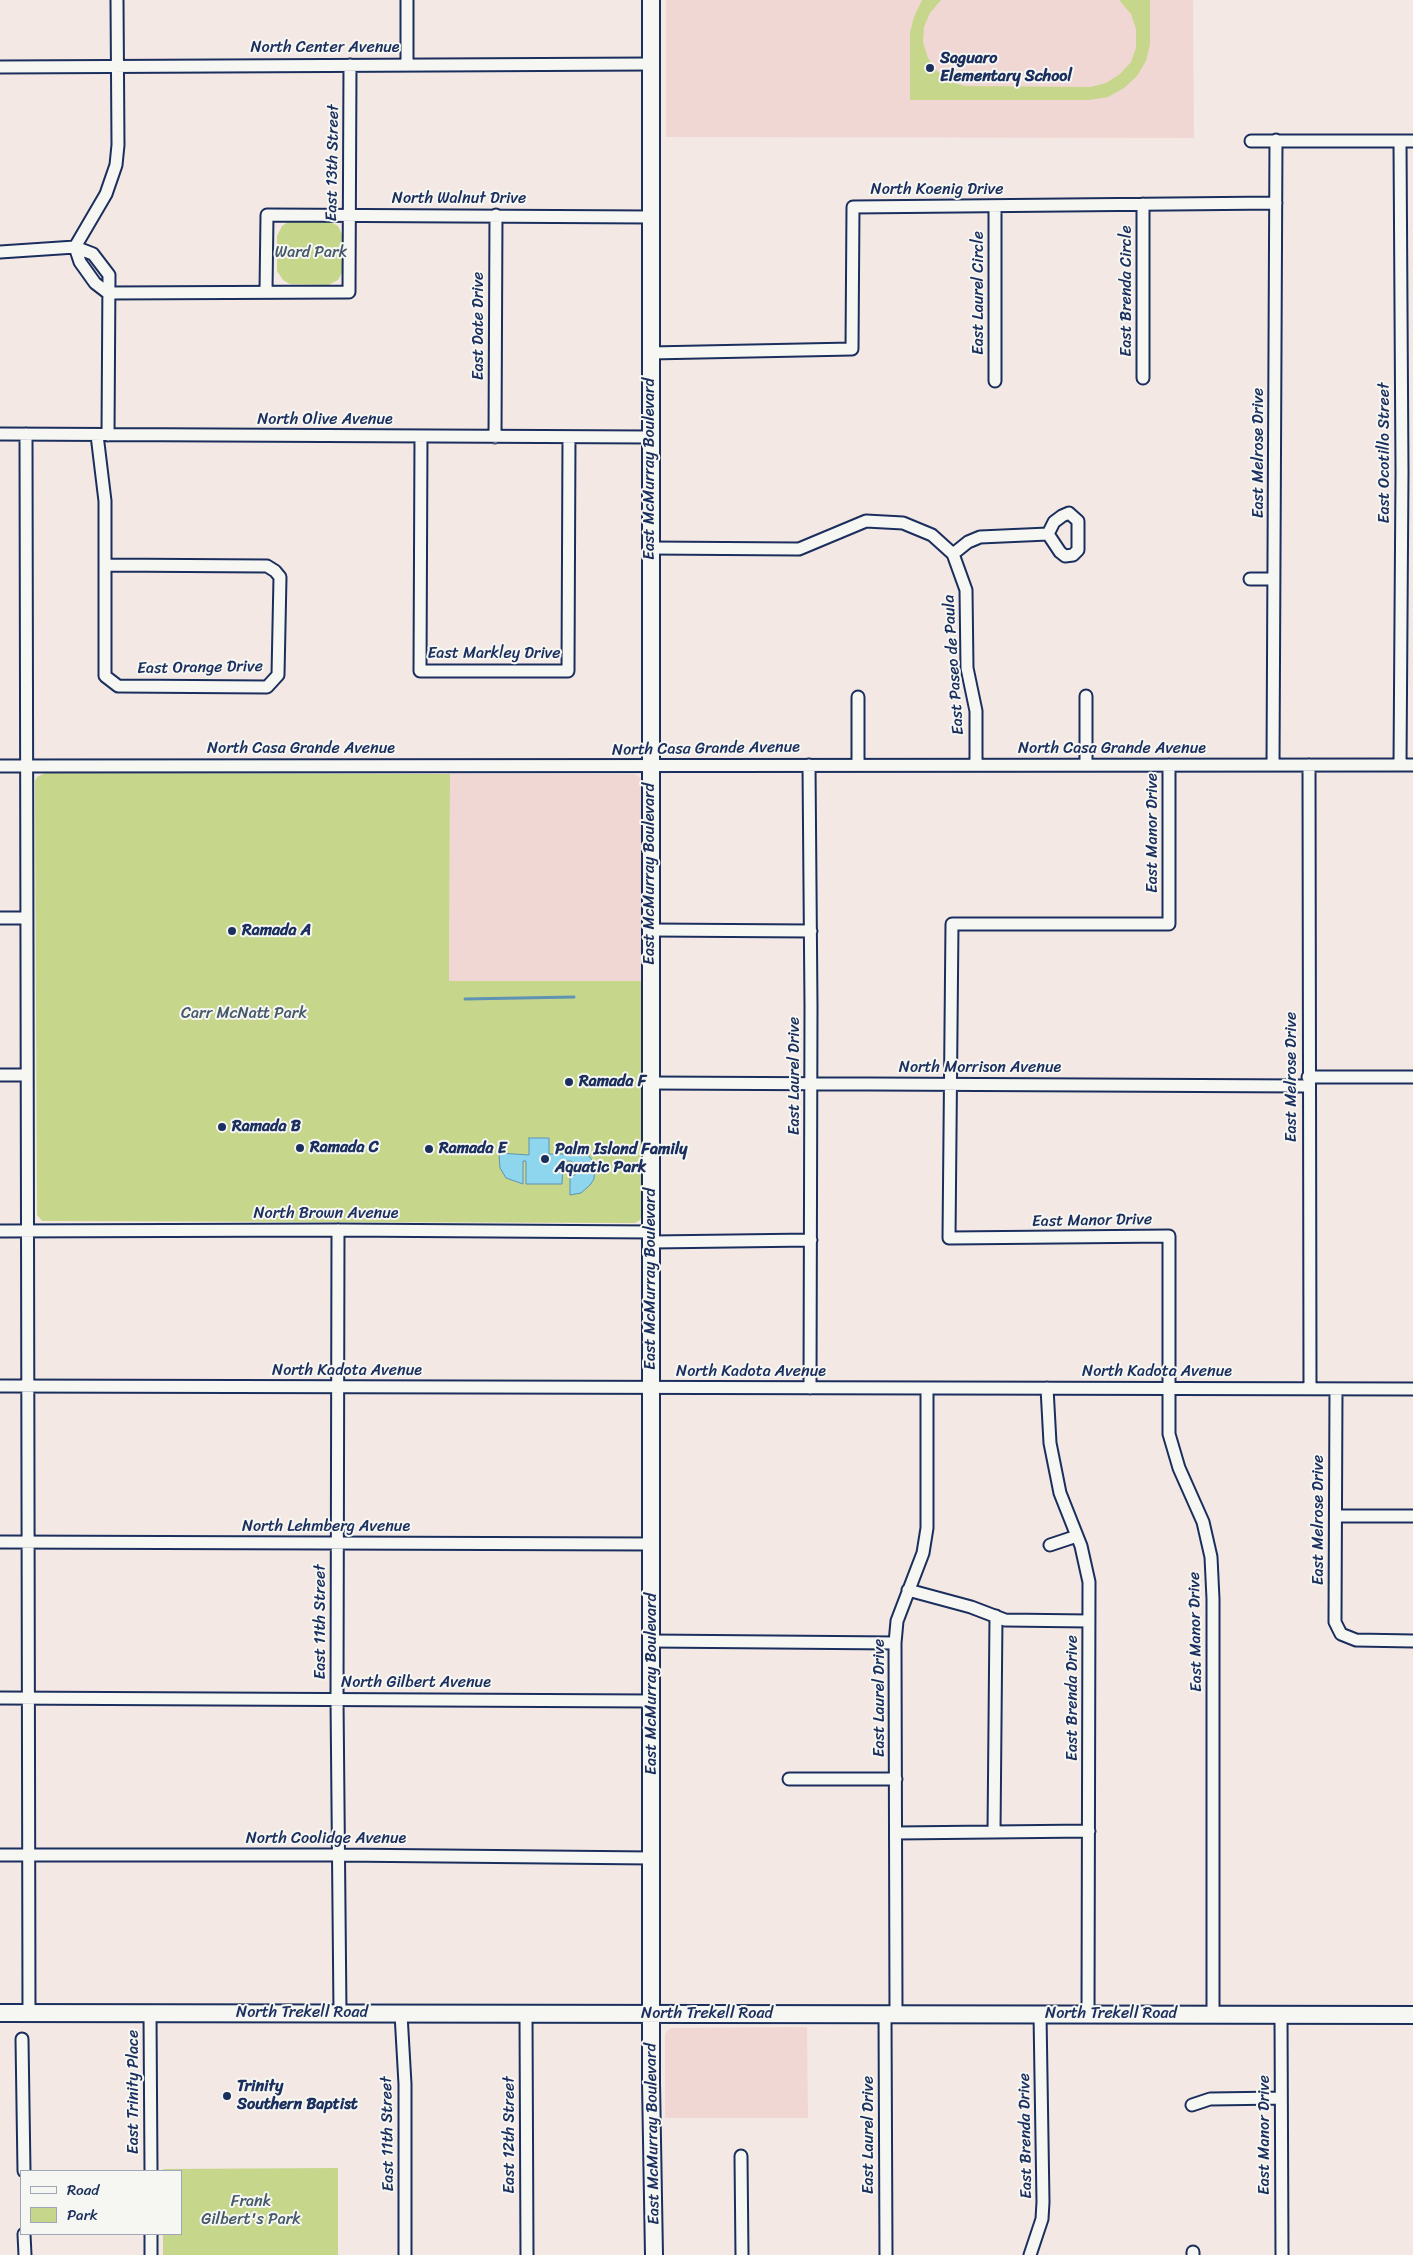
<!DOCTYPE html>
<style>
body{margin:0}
#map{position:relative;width:1413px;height:2255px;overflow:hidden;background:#f3e8e4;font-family:Sriracha,sans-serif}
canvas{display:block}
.legend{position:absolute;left:20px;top:2170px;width:162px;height:65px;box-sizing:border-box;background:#f6f6f2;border:1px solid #9ea6b7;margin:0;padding:6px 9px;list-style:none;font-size:15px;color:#1b2f5e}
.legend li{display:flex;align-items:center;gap:10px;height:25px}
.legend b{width:25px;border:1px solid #9ea6b7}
</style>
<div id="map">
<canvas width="1413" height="2255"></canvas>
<ul class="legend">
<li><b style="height:6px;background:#f6f6f2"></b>Road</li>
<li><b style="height:14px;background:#c6d78b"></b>Park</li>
</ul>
</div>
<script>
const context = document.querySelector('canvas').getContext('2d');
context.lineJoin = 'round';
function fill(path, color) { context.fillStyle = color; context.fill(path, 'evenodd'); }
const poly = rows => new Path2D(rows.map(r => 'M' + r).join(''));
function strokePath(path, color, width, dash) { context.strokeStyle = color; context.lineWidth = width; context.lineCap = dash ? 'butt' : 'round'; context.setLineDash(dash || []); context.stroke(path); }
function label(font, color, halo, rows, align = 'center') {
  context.font = font + ' Sriracha,sans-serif'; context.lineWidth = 4; context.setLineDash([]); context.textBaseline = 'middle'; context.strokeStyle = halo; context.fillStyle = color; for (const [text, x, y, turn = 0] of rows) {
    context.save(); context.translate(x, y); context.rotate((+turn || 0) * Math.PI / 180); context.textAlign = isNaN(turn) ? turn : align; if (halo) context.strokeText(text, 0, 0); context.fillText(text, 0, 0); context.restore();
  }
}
const built = poly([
 [666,0,1193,0,1194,138,666,137],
 [450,774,635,774,641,778,642,981,449,981],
 [807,2027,808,2118,665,2118,665,2034,668,2030,672,2028]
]);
const green = poly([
 [922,0,941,0,930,13,924,27,923,42,928,58,937,71,950,82,965,86,1091,87,1106,83,1120,74,1131,62,1136,48,1136,29,1131,14,1119,0,1150,0,1150,44,1146,61,1137,76,1124,88,1108,97,1089,100,910,100,910,32,914,17],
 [291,220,329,221,338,226,344,238,344,269,338,280,328,285,290,284,283,280,277,271,277,236,282,226],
 [45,773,450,774,449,981,642,981,642,1216,640,1220,635,1223,42,1221,37,1215,35,781,37,777],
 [338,2168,338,2255,163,2255,163,2234,181,2234,181,2171,163,2171,163,2169]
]);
const water = poly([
 [529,1138,549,1138,549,1154,576,1154,579,1146,584,1149,595,1164,594,1179,590,1185,581,1193,570,1195,570,1177,575,1175,578,1171,571,1161,563,1161,562,1184,526,1184,526,1161,523,1161,523,1184,506,1178,500,1168,499,1153,529,1155,529,1138]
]);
const stream = poly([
 [465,999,574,997]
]);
const street = poly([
 [407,0,407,64],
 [0,67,651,64],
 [1251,141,1413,141],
 [1143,204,1143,378],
 [995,206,995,381],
 [75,247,106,194,116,165,118,145,117,0],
 [75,247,80,262,95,283,108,293],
 [0,252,75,247,93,254,109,275,108,435],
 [266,291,267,215,651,217],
 [108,293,349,292,350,65],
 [650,353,852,349,853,207,1276,203],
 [0,434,650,437],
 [26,434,29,2013],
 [97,435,105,501,105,565],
 [421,436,420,671,568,671,569,437],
 [495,437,496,215],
 [1069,513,1078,521,1078,550,1073,555,1065,556,1060,552,1048,534,1054,522,1062,516,1069,513],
 [650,548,799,549,866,521,903,523,932,535,953,554,966,590,967,668,976,711,976,765],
 [953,554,968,542,980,537,1048,534],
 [105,565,267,566,275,571,280,577,278,675,267,687,118,686,105,676,105,565],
 [1250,579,1274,579],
 [1086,696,1086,765],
 [858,697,858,765],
 [809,765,811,1006,810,1388],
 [1169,765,1169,924,952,924,949,1238,1169,1236,1169,1434,1179,1468,1203,1522,1211,1557,1213,1599,1213,2015],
 [1273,765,1276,140],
 [1309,765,1310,1389],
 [1400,765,1402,472,1400,141],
 [0,766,1413,765],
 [0,918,27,918],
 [650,930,811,931],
 [0,1075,27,1075],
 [1308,1077,1413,1077],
 [651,1083,1308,1086],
 [338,1230,337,1699,340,2013],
 [0,1231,338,1230,652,1232],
 [652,1242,811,1240],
 [0,1386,1413,1389],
 [1047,1388,1050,1443,1060,1493,1081,1546,1089,1582,1088,2014],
 [1336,1389,1335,1622,1341,1634,1356,1640,1413,1641],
 [1336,1516,1413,1516],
 [0,1542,652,1544],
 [1050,1545,1077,1536],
 [908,1590,971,1607,1005,1620,1089,1621],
 [651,1641,895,1643],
 [0,1698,652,1701],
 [789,1779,896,1779],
 [994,1832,996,1616],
 [896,1833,1089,1831],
 [0,1855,339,1855,652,1858],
 [150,2013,151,2171],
 [401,2014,405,2084,405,2255],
 [526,2014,527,2255],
 [885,2014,886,2255],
 [896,2014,895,1643,897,1621,923,1553,927,1528,927,1388],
 [1281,2015,1282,2255],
 [22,2039,24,2171],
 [1192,2105,1210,2099,1281,2098],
 [741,2156,742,2255],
 [24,2234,25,2255],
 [151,2234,151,2255],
 [1193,2252,1193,2255],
 [1030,2255,1042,2219,1043,2202,1040,2014]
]);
const secondary = poly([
 [651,0,651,2083,654,2255],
 [0,2013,1413,2015]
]);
const markers = [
 [930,68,5,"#1b2f5e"],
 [232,931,5,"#1b2f5e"],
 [569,1082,5,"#1b2f5e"],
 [222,1127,5,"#1b2f5e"],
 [300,1148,5,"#1b2f5e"],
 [429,1149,5,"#1b2f5e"],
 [545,1159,5,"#1b2f5e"],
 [227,2096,5,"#1b2f5e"]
];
const streetNames = [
 ["North Center Avenue",325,48],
 ["East 13th Street",333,163,-89],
 ["North Koenig Drive",937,190],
 ["North Walnut Drive",459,199],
 ["East Brenda Circle",1127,291,-90],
 ["East Laurel Circle",979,293,-90],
 ["East Date Drive",479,326,-90],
 ["North Olive Avenue",325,420],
 ["East Melrose Drive",1259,453,-90],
 ["East Ocotillo Street",1385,453,-90],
 ["East McMurray Boulevard",650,469,-90],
 ["East Markley Drive",494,654],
 ["East Paseo de Paula",954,665,-94],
 ["East Orange Drive",200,668,-1],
 ["North Casa Grande Avenue",301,749],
 ["North Casa Grande Avenue",706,749,-1],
 ["North Casa Grande Avenue",1112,749],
 ["East Manor Drive",1153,833,-90],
 ["East McMurray Boulevard",650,874,-90],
 ["North Morrison Avenue",980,1068],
 ["East Laurel Drive",795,1076,-90],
 ["East Melrose Drive",1292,1077,-90],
 ["North Brown Avenue",326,1214],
 ["East Manor Drive",1092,1221,-1],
 ["East McMurray Boulevard",651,1279,-90],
 ["North Kadota Avenue",347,1371],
 ["North Kadota Avenue",751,1372],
 ["North Kadota Avenue",1157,1372],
 ["East Melrose Drive",1319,1520,-90],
 ["North Lehmberg Avenue",326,1527],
 ["East 11th Street",321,1622,-90],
 ["East Manor Drive",1196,1632,-91],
 ["North Gilbert Avenue",416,1683],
 ["East McMurray Boulevard",652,1684,-90],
 ["East Laurel Drive",880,1698,-90],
 ["East Brenda Drive",1073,1698,-90],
 ["North Coolidge Avenue",326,1839],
 ["North Trekell Road",302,2013],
 ["North Trekell Road",707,2014],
 ["North Trekell Road",1111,2014],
 ["East Trinity Place",134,2092,-90],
 ["East 11th Street",388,2134,-91],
 ["East McMurray Boulevard",653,2134,-91],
 ["East 12th Street",510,2135,-90],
 ["East Laurel Drive",869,2135,-90],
 ["East Manor Drive",1265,2135,-90],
 ["East Brenda Drive",1026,2136,-91]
];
const poiNames = [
 ["Saguaro",940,59],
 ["Elementary School",940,77],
 ["Ramada A",242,931],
 ["Ramada F",579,1082],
 ["Ramada B",232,1127],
 ["Ramada C",310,1148],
 ["Ramada E",439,1149],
 ["Palm Island Family",555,1150],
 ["Aquatic Park",555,1168],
 ["Trinity",237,2087],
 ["Southern Baptist",237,2105]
];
const parkNames = [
 ["Ward Park",311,253],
 ["Carr McNatt Park",244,1014],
 ["Frank",251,2202],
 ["Gilbert's Park",251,2220]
];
fill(built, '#f0d7d3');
fill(green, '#c6d78b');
fill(water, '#8dd6ee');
strokePath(water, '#5f93b4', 1);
strokePath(stream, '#5f93b4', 3);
strokePath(street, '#1b2f5e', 15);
strokePath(secondary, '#1b2f5e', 20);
strokePath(street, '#f6f6f2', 11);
strokePath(secondary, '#f6f6f2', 16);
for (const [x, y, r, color] of markers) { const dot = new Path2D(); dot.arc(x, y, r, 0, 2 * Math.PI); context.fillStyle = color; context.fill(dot); strokePath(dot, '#f6f6f2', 2); }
label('16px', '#1b2f5e', '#f6f6f2', streetNames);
label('bold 16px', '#1b2f5e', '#f6f6f2', poiNames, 'left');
label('16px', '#465969', '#f6f6f2', parkNames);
</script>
